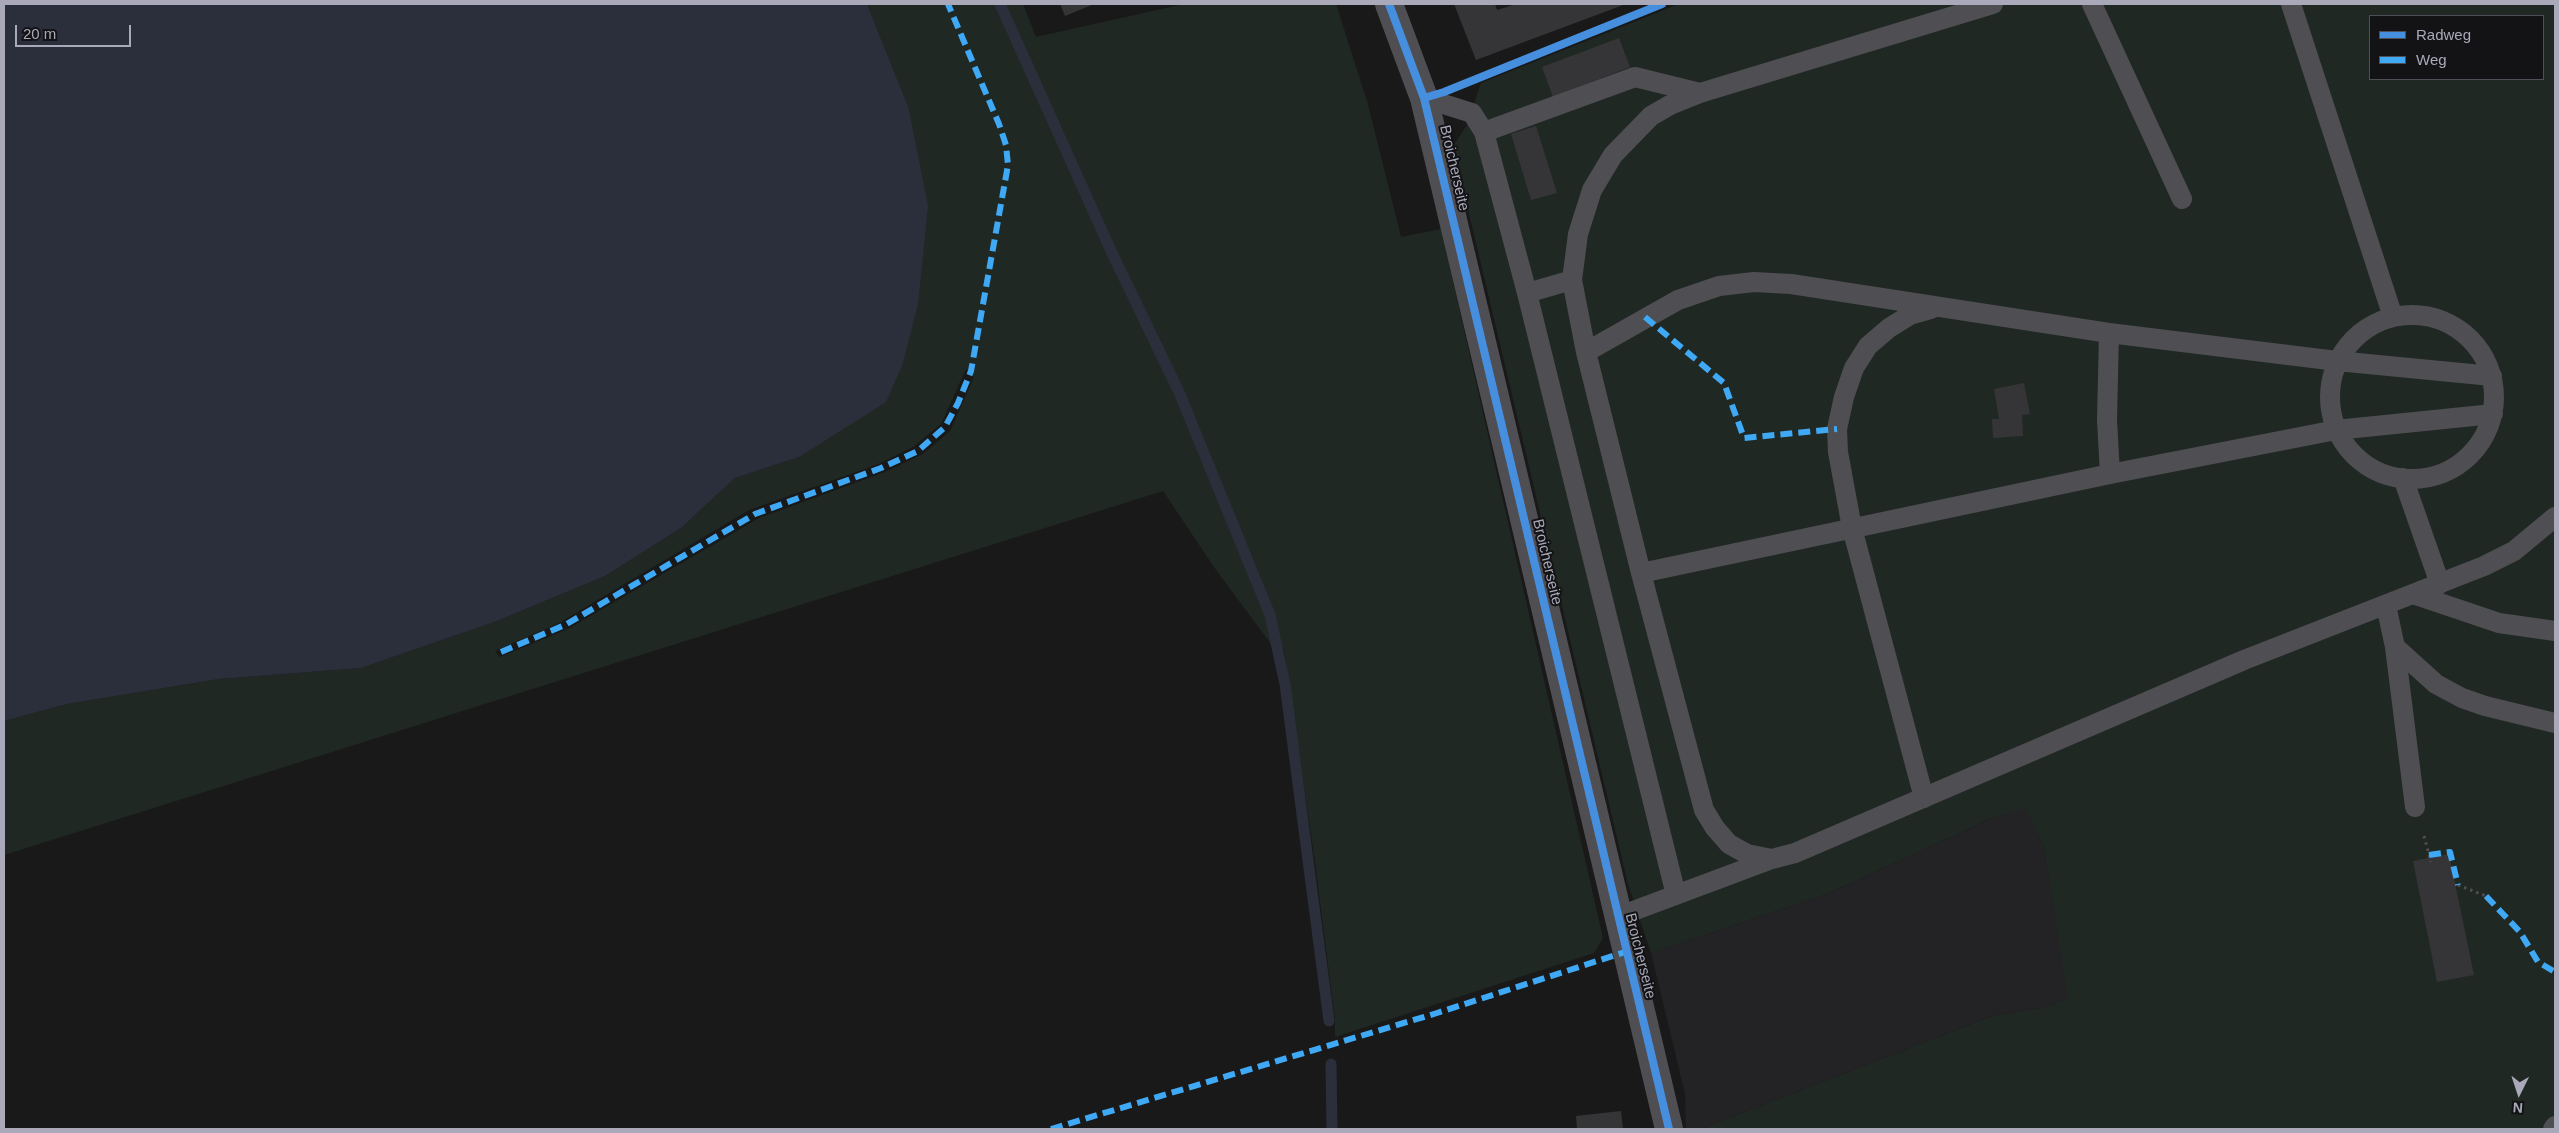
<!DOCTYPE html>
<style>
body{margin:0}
#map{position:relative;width:2559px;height:1133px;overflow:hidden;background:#191919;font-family:Arial,sans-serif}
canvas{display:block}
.frame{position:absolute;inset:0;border:5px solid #a9a9ba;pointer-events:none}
.legend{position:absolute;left:2369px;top:15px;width:175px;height:65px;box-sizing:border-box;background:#131315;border:1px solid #4f4f57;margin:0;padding:6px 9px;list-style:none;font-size:15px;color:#a9a9ba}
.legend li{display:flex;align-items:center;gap:10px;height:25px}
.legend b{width:25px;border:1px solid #4f4f57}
.north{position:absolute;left:2494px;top:1068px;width:50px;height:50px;-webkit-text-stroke:4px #131315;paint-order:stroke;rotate:184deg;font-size:14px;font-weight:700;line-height:20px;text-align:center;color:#a9a9ba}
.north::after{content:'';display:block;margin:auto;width:18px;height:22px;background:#a9a9ba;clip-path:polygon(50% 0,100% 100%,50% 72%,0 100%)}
.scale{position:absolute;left:15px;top:25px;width:116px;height:22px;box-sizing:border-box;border:2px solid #a9a9ba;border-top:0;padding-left:6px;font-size:15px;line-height:18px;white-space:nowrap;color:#a9a9ba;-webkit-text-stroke:4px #131315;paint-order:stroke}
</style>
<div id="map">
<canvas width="2559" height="1133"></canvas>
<div class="frame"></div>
<ul class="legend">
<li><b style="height:6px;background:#468fdf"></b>Radweg</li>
<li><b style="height:6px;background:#3fa9f5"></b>Weg</li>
</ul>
<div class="north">N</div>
<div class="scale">20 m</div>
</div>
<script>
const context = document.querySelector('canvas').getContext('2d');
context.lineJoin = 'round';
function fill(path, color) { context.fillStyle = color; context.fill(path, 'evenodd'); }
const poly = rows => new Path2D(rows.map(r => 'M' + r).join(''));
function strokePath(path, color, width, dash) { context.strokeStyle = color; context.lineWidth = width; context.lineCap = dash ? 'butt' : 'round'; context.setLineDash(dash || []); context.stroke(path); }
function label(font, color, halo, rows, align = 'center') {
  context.font = font + ' Arial,sans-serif'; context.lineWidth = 4; context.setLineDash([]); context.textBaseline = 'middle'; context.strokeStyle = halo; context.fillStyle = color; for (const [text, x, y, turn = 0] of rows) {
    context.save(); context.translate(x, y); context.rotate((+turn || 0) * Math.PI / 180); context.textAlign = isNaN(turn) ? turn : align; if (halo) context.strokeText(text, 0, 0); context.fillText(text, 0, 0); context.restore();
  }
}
const built = poly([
 [2025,807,2044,848,2069,999,2041,1008,1992,1016,1701,1129,1686,1129,1685,1094,1651,953,1827,894,1992,818]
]);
const green = poly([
 [867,4,1023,4,1036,37,1184,4,1336,4,1367,101,1401,237,1441,229,1603,938,1594,953,1335,1037,1335,1020,1315,862,1284,649,1274,648,1216,570,1163,491,4,855,4,721,67,704,219,679,361,668,497,621,605,576,681,528,735,478,799,457,908,106],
 [966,369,974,377,950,431,923,454,885,472,759,518,568,629,500,657,495,651,559,623,749,510,876,465,913,447,941,424],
 [1679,4,2555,4,2555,1129,1701,1129,1992,1016,2041,1008,2068,999,2044,848,2025,808,1992,818,1827,894,1651,953,1628,884,1453,146,1467,125,1481,83],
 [2370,16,2543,16,2543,79,2370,79]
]);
const water = poly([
 [4,4,867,4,908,106,928,206,918,304,902,366,886,402,799,457,735,478,681,528,605,576,497,621,361,668,219,679,67,704,4,721]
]);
const stream = poly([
 [1000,4,1112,253,1179,392,1270,615,1285,684,1329,1021],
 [1331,1064,1332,1129]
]);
const building = poly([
 [1060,4,1094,4,1065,16],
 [1454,4,1495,4,1497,10,1516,4,1626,4,1476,60],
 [1619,38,1630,67,1553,97,1542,67],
 [1536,126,1557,193,1531,200,1511,134],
 [2024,383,2030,414,2022,415,2023,436,1993,438,1992,419,1999,419,1994,389],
 [2449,854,2474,975,2437,982,2413,861],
 [1621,1111,1623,1129,1577,1129,1576,1116]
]);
const path = poly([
 [2424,836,2431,862],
 [2458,885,2486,896]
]);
const lane = poly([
 [2092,4,2182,199],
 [2291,4,2393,317],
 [1424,98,1472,113,1484,132,1527,293,1676,895],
 [1484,132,1635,77,1700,93],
 [1527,293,1572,280],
 '2330 397a82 82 0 1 1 164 0a82 82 0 1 1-164 0Z',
 [2109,333,2107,420,2110,474],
 [1586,352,1678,300,1719,286,1754,282,1791,284,2109,333,2337,361,2492,376],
 [2403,478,2440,584],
 [1641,573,2110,474,2336,430,2493,414],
 [2413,594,2499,623,2555,631],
 [2386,605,2395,647,2436,684,2462,698,2485,706,2555,723],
 [2395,647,2415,807],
 [1924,798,1852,528,1838,452,1837,429,1844,397,1854,368,1868,346,1889,328,1910,315,1931,309],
 [1772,859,1747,854,1729,844,1715,828,1704,810,1641,573,1586,352,1572,280,1578,234,1592,190,1613,155,1651,116,1670,105,1700,93,1993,4],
 [1617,917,1772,859,1795,853,2244,660,2484,566,2514,551,2555,517],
 [2553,1129,2555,1126]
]);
const street = poly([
 [1389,4,1424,98,1669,1129]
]);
const quiet = poly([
 [1645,317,1724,383,1744,438,1837,429],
 [501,652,565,625,755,514,881,468,918,451,945,427,958,403,971,371,1008,165,1006,145,999,124,948,4],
 [2429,855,2450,852,2458,885],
 [2486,896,2520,932,2538,962,2555,972],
 [1051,1129,1437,1013,1625,952]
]);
const cycleway = poly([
 [1389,4,1424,98,1669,1129],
 [1424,98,1444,92,1662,4]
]);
const streetNames = [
 ["Broicherseite",1454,168,77],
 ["Broicherseite",1547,562,77],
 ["Broicherseite",1640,956,76]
];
fill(built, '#232325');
fill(green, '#202823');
fill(water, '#2b2f3c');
strokePath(stream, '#2b2f3c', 11);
fill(building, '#353537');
strokePath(path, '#4f4f54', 3, [2.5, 4]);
strokePath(lane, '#4f4e53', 20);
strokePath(street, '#4f4e53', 28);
strokePath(quiet, '#3fa9f5', 6, [12, 6]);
strokePath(cycleway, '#468fdf', 8);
label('15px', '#a9a9ba', '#131315', streetNames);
</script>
